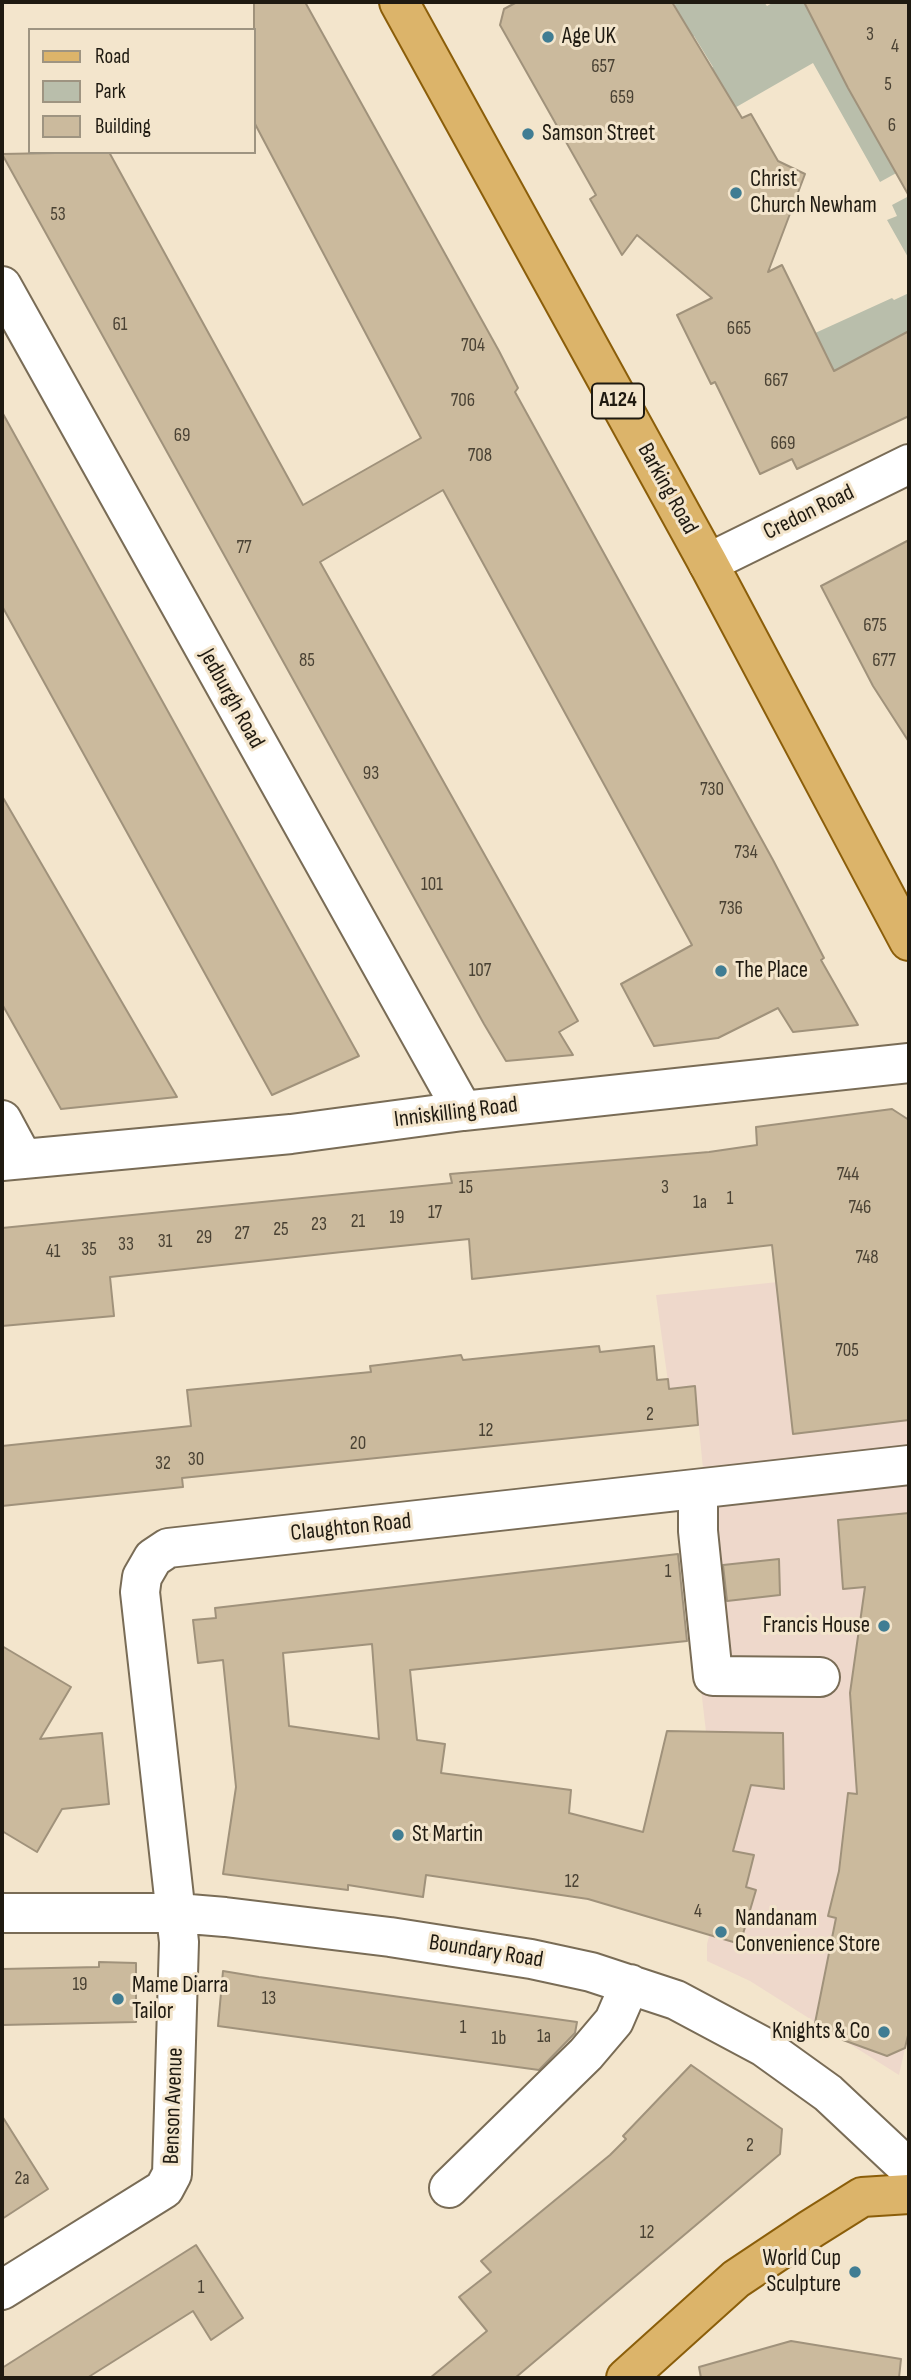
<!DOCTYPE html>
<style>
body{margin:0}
#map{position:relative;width:911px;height:2380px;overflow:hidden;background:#f3e5cc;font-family:"Sofia Sans Condensed",sans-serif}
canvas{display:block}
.frame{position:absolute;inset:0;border:4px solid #1f1a11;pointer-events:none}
.legend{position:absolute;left:28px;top:28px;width:228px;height:126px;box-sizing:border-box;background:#f3e5cc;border:2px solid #9e9481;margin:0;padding:9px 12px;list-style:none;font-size:21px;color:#1f1a11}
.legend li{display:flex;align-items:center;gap:14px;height:35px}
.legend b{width:35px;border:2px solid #9e9481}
</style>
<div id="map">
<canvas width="911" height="2380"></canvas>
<div class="frame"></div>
<ul class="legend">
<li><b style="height:9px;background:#dcb46a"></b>Road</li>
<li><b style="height:19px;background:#b9beab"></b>Park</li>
<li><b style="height:19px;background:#cbba9d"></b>Building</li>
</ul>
</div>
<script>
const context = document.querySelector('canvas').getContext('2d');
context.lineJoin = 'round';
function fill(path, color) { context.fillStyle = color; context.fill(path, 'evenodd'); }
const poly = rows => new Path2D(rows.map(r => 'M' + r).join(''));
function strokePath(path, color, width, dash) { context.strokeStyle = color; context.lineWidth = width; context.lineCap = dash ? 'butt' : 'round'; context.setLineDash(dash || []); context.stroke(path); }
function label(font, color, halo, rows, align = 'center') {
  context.font = font + ' "Sofia Sans Condensed",sans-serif'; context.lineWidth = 6; context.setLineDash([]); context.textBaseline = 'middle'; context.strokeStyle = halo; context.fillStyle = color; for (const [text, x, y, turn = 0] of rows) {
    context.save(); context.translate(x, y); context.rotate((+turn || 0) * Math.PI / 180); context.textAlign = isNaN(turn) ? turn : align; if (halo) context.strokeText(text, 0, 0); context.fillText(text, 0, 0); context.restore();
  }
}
const commercial = poly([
 [909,1268,909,2031,899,2075,750,1981,707,1961,707,1944,749,1785,783,1789,783,1733,706,1732,692,1611,703,1469,695,1387,669,1389,656,1295]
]);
const green = poly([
 [679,2,764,2,767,6,774,2,804,2,900,171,880,182,813,63,698,129,691,80,713,67,694,36,673,48,639,26],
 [909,196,909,259,887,220,897,216,892,205],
 [909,293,909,331,892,341,894,358,909,385,909,416,870,435,802,339,892,298,894,300]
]);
const building = poly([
 [254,2,305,2,499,351,518,388,515,392,773,860,824,958,821,960,858,1025,793,1032,778,1008,718,1038,654,1046,621,984,692,945,443,490,320,562,578,1021,559,1032,573,1055,506,1061,484,1024,2,154,109,152,303,505,421,438,254,122,254,2],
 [517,2,672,2,742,118,751,114,778,161,805,174,768,272,782,265,834,371,909,331,909,416,797,469,792,459,760,474,715,382,711,384,677,315,712,298,637,235,622,255,590,199,596,195,500,25,504,9,517,2],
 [804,2,909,2,909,196,848,88,804,2],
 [2,412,359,1056,272,1095,2,606,2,412],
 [909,540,909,742,873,686,821,586,909,540],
 [2,796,177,1097,61,1109,2,1004,2,796],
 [892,1109,909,1120,909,1420,793,1434,772,1245,472,1279,469,1239,342,1252,110,1277,114,1316,2,1326,2,1228,452,1183,450,1174,709,1152,757,1145,756,1127,892,1109],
 [599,1346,600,1352,654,1346,657,1380,668,1379,669,1389,695,1386,698,1425,182,1478,183,1487,2,1506,2,1446,191,1426,187,1390,371,1372,370,1366,461,1355,463,1360,599,1346],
 [909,1513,909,2031,905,2048,887,2056,843,2040,815,2023,836,1918,828,1916,839,1871,848,1793,857,1794,850,1693,865,1587,843,1589,838,1520,909,1513],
 [678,1554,687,1641,410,1670,417,1740,445,1744,441,1773,571,1790,569,1813,643,1832,667,1731,783,1733,784,1789,751,1785,733,1851,754,1855,746,1887,756,1890,740,1944,588,1899,426,1875,423,1897,348,1885,348,1890,223,1874,236,1787,223,1660,198,1663,193,1620,216,1618,215,1608,678,1554],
 [372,1644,379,1739,289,1726,283,1653,372,1644],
 [779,1559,780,1595,727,1601,723,1565,779,1559],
 [2,1646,71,1687,40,1739,102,1733,109,1804,62,1809,37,1852,2,1831,2,1646],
 [99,1962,136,1963,136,2022,2,2025,2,1969,99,1967,99,1962],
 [223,1971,259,1977,577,2022,575,2033,539,2070,218,2026,223,1971],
 [691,2065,782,2129,780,2154,515,2378,430,2378,487,2331,459,2297,491,2272,481,2261,610,2155,626,2139,623,2136,691,2065],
 [2,2116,48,2189,2,2219,2,2116],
 [196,2245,243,2318,211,2340,193,2311,87,2378,2,2378,2,2368,196,2245],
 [791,2341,901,2359,899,2378,701,2378,699,2367,791,2341]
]);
const minor = poly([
 [2,286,463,1111],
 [708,563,909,464],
 [2,1120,23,1159],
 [2,1161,291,1134,463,1111,909,1063],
 [698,1490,698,1531,713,1676,820,1677],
 [2,1913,177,1913,225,1917,390,1937,531,1959,591,1972,676,2000,764,2047,828,2093,909,2169],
 [449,2188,586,2054,614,2021,630,1984],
 [2,2290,164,2189,172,2174,179,1942,140,1592,142,1577,153,1558,168,1548,909,1465]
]);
const major = poly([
 [399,2,708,563,909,941],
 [626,2378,736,2279,811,2229,862,2197,909,2194]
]);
const markers = [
 [548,37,7,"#407d93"],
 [528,134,7,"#407d93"],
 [736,193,7,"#407d93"],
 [721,971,7,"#407d93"],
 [884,1626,7,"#407d93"],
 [398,1835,7,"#407d93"],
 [721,1932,7,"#407d93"],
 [118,1999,7,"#407d93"],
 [884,2032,7,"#407d93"],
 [855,2272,7,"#407d93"]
];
const numberNames = [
 ["3",870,35],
 ["4",895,47],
 ["657",603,67],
 ["5",888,85],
 ["659",622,98],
 ["6",892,126],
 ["53",58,215],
 ["61",120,325],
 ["665",739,329],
 ["704",473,346],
 ["667",776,381],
 ["706",463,401],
 ["69",182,436],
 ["669",783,444],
 ["708",480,456],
 ["77",244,548],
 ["675",875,626],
 ["85",307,661],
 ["677",884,661],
 ["93",371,774],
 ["730",712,790],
 ["734",746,853],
 ["101",432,885],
 ["736",731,909],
 ["107",480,971],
 ["744",848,1175],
 ["15",466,1188],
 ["3",665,1188],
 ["1",730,1199],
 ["1a",700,1203],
 ["746",860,1208],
 ["17",435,1213],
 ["19",397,1218],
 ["21",358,1222],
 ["23",319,1225],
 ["25",281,1230],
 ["27",242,1234],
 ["29",204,1238],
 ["31",165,1242],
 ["33",126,1245],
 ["35",89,1250],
 ["41",53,1252],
 ["748",867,1258],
 ["705",847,1351],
 ["2",650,1415],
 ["12",486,1431],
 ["20",358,1444],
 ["30",196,1460],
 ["32",163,1464],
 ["1",668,1572],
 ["12",572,1882],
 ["4",698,1912],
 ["19",80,1985],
 ["13",269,1999],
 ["1",463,2028],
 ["1a",544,2037],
 ["1b",499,2039],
 ["2",750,2146],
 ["2a",22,2179],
 ["12",647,2233],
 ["1",201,2288]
];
const shields = [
 [618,401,52]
];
const shieldNames = [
 ["A124",618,401]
];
const poiNames = [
 ["Age UK",562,37],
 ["Samson Street",542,134],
 ["Christ",750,180],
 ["Church Newham",750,206],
 ["The Place",735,971],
 ["Francis House",870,1626,"right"],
 ["St Martin",412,1835],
 ["Nandanam",735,1919],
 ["Convenience Store",735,1945],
 ["Mame Diarra",132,1986],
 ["Tailor",132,2012],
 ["Knights & Co",870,2032,"right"],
 ["World Cup",841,2259,"right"],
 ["Sculpture",841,2285,"right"]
];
const streetNames = [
 ["Barking Road",667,489,61],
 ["Credon Road",809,513,-26],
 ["Jedburgh Road",231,699,61],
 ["Inniskilling Road",456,1113,-7],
 ["Claughton Road",351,1528,-6],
 ["Boundary Road",486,1952,9],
 ["Benson Avenue",174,2106,-88]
];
fill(commercial, '#eed8cb');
fill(green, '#b9beab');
fill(building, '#cbba9d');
strokePath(building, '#a0927b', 2);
strokePath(minor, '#796c56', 42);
strokePath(major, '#8b5e0a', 42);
strokePath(minor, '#fff', 38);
strokePath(major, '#dcb46a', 38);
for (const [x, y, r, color] of markers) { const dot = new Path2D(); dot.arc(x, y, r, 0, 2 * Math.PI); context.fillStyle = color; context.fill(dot); strokePath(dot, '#f3e5cc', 2.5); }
label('19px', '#4a4234', null, numberNames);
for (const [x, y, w] of shields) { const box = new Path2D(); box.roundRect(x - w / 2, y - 17.5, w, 35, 5); context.fillStyle = '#f3e5cc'; context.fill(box); strokePath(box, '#1f1a11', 2); }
label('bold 21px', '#1f1a11', null, shieldNames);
label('23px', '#1f1a11', '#f3e5cc', poiNames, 'left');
label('23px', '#1f1a11', '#f3e5cc', streetNames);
</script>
